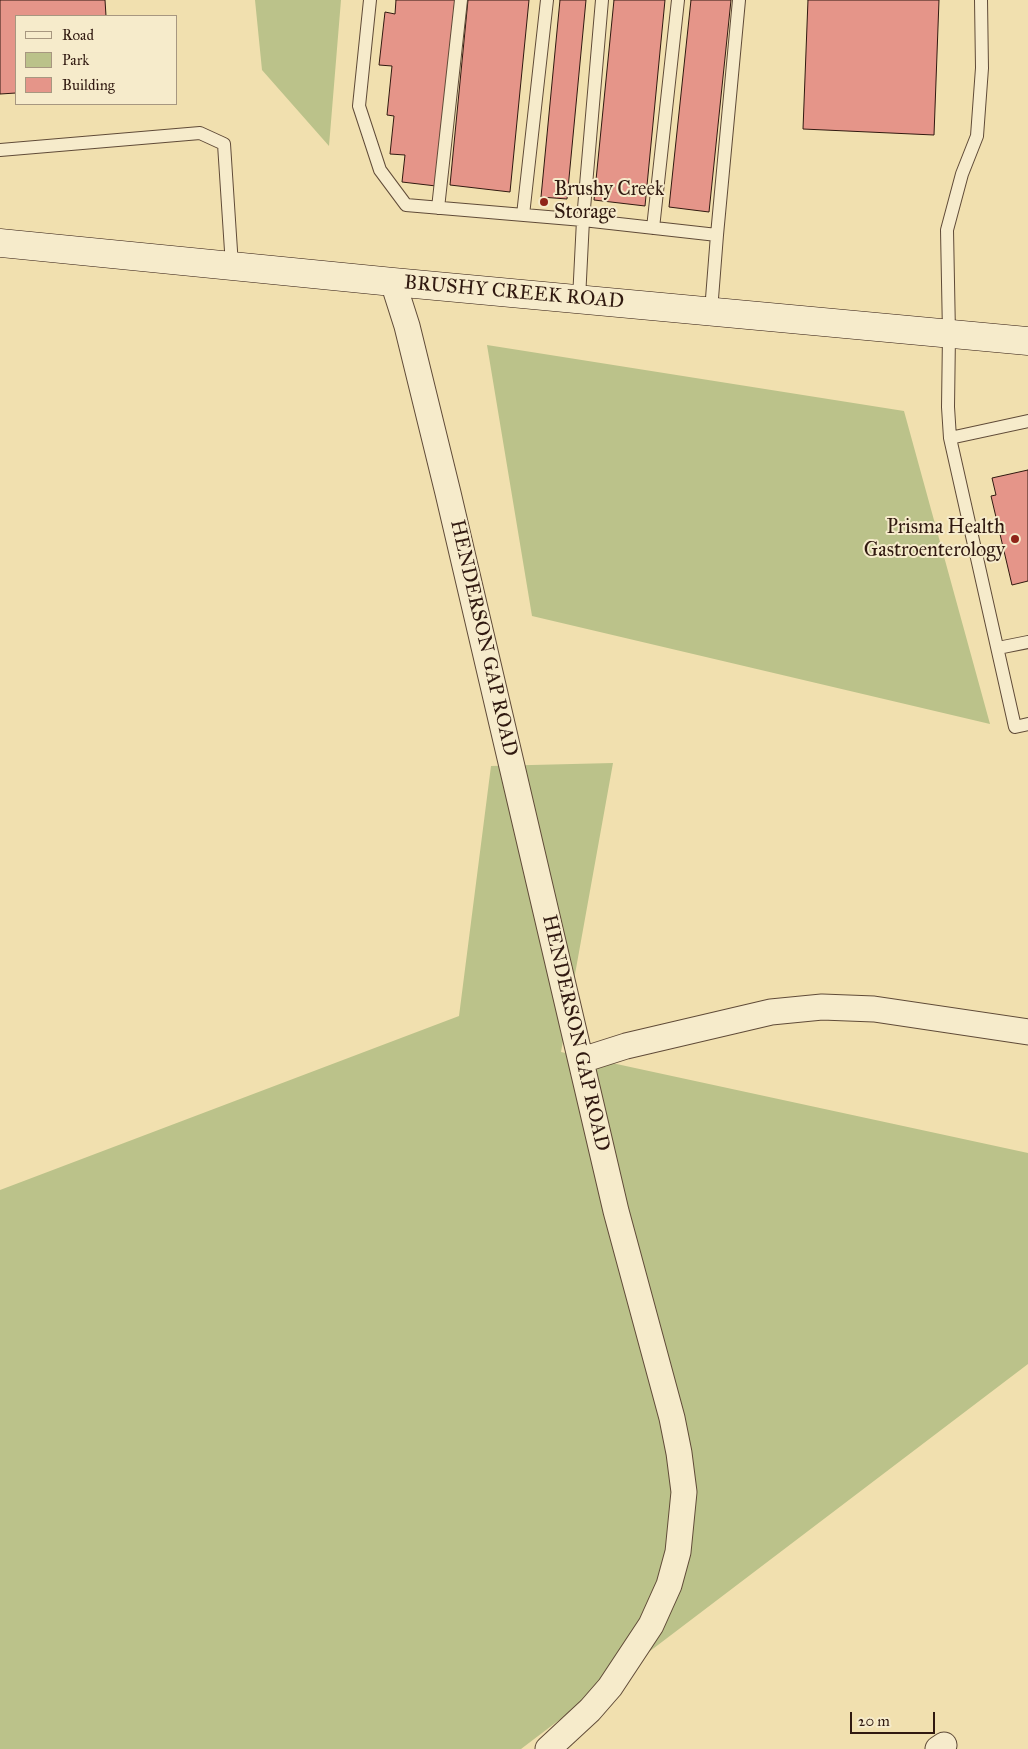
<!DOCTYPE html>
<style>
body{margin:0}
#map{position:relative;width:1028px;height:1749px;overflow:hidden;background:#f1e0af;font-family:"IM FELL Great Primer",serif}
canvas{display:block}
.legend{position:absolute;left:15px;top:15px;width:162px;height:90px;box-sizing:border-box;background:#f6ebcb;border:1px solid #a79780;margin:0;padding:6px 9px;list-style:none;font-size:15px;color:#301910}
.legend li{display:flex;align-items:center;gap:10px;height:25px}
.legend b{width:25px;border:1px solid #a79780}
.scale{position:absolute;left:850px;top:1712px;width:85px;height:22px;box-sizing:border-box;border:2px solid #301910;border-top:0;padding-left:6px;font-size:15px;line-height:18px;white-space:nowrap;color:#301910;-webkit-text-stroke:4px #f6ebcb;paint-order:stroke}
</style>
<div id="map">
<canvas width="1028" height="1749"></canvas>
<ul class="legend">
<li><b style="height:6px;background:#f6ebcb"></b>Road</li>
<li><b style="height:14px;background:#bbc28a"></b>Park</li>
<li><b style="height:14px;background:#e59589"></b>Building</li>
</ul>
<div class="scale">20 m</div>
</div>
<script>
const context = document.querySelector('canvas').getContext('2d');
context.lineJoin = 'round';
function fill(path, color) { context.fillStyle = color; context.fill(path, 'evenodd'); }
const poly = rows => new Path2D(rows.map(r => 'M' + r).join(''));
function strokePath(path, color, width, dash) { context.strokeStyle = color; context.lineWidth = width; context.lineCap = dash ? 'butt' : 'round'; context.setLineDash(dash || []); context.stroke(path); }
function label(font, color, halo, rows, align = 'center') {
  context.font = font + ' "IM FELL Great Primer",serif'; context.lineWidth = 4; context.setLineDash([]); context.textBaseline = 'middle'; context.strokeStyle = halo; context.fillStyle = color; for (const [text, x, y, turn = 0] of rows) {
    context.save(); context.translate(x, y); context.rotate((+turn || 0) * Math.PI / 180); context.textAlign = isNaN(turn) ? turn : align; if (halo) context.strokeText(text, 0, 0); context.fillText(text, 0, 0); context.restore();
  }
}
const green = poly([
 [255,0,341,0,329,146,262,70],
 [487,345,904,411,990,724,532,616],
 [613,763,561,1052,1028,1153,1028,1364,521,1749,0,1749,0,1190,459,1016,491,766]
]);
const building = poly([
 [0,0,105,0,106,16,16,16,16,93,0,94,0,0],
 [396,0,455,0,436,186,402,182,405,155,390,154,394,116,387,115,392,66,379,65,385,12,395,14,396,0],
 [468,0,529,0,510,192,450,185,468,0],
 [560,0,586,0,567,199,541,197,560,0],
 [614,0,665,0,645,206,594,200,614,0],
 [691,0,731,0,709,212,669,207,691,0],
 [808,0,939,0,934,135,803,129,808,0],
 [1028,470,1028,581,1012,585,991,496,996,495,992,478,1028,470]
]);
const lane = poly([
 [370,0,359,106,380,170,406,205,583,220,602,0],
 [981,0,982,68,977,136,962,174,947,230,949,334,948,407,950,438,1015,727,1028,724],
 [0,150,200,133,224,144,232,266],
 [438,208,461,0],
 [523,215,547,0],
 [653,228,678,0],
 [717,235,739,0],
 [579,299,583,220,717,235,711,311],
 [950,438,1028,421],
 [998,648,1028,642]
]);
const street = poly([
 [393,282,407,326,448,493,616,1211,672,1418,679,1453,684,1492,678,1552,669,1585,651,1625,610,1687,590,1710,548,1749],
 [582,1060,626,1046,771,1012,822,1007,874,1009,1028,1032],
 [938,1749,944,1745]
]);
const secondary = poly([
 [0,243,393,282,1028,341]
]);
const markers = [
 [544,202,5,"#8f2418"],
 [1015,539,5,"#8f2418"]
];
const poiNames = [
 ["Brushy Creek",554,190],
 ["Storage",554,213],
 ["Prisma Health",1005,528,"right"],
 ["Gastroenterology",1005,551,"right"]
];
const streetNames = [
 ["BRUSHY CREEK ROAD",514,293,5],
 ["HENDERSON GAP ROAD",483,638,77],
 ["HENDERSON GAP ROAD",575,1033,77]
];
fill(green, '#bbc28a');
fill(building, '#e59589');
strokePath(building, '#301910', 1);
strokePath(lane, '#604b38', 14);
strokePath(street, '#604b38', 27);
strokePath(secondary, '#301910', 29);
strokePath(lane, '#f6ebcb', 12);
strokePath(street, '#f6ebcb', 25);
strokePath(secondary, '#f6ebcb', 28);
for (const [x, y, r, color] of markers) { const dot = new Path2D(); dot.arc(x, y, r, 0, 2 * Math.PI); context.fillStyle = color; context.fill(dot); strokePath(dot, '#f6ebcb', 2); }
label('20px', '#301910', '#f6ebcb', poiNames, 'left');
label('20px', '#301910', '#f6ebcb', streetNames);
</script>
